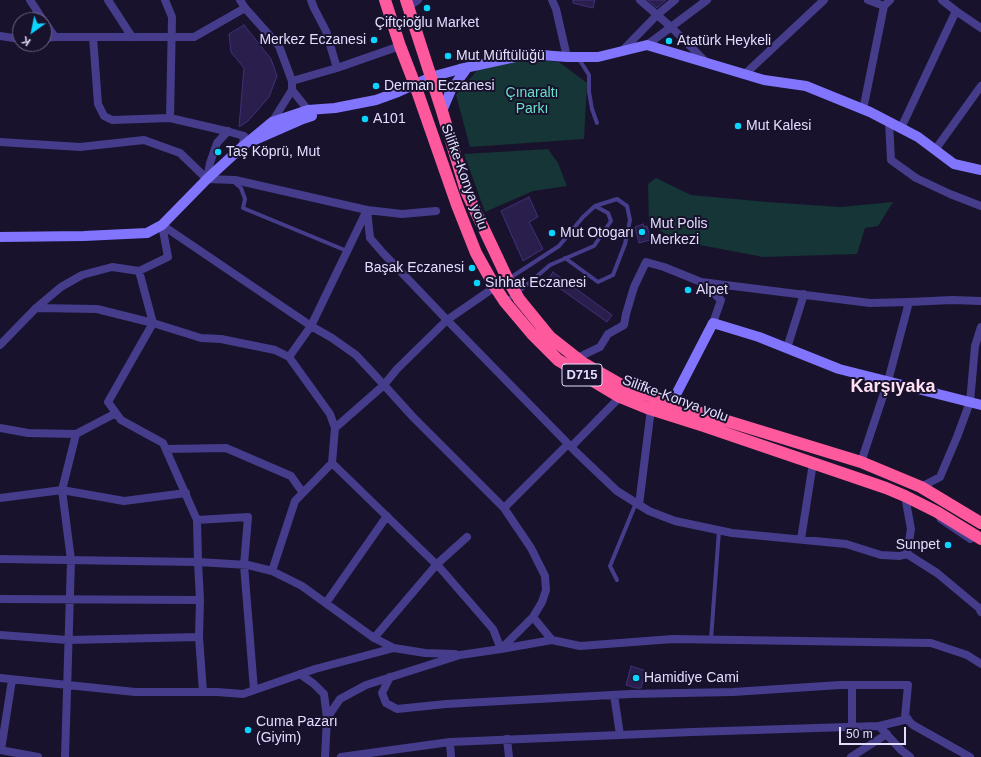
<!DOCTYPE html>
<meta charset="utf-8">
<style>
body{margin:0}
#map{position:relative;width:981px;height:757px;overflow:hidden;background:#18122c;font-family:Helvetica,sans-serif}
canvas{display:block}
.north{position:absolute;left:12px;top:12px;width:40px;height:40px;box-sizing:border-box;background:#18122c;border:1px solid #696380;border-radius:50%;rotate:213deg;font-size:11px;font-weight:700;line-height:16px;text-align:center;color:#e3ddff}
.north::after{content:'';display:block;margin:auto;width:14px;height:18px;background:#0ad5fe;clip-path:polygon(50% 0,100% 100%,50% 72%,0 100%)}
.scale{position:absolute;left:839px;top:727px;width:67px;height:18px;box-sizing:border-box;border:2px solid #e3ddff;border-top:0;padding-left:5px;font-size:12px;line-height:14px;white-space:nowrap;color:#e3ddff;-webkit-text-stroke:3px #18122c;paint-order:stroke}
</style>
<div id="map">
<canvas width="981" height="757"></canvas>
<div class="north">K</div>
<div class="scale">50 m</div>
</div>
<script>
const context = document.querySelector('canvas').getContext('2d');
context.lineJoin = 'round';
function fill(path, color) { context.fillStyle = color; context.fill(path, 'evenodd'); }
const poly = rows => new Path2D(rows.map(r => 'M' + r).join(''));
function strokePath(path, color, width, dash) { context.strokeStyle = color; context.lineWidth = width; context.lineCap = dash ? 'butt' : 'round'; context.setLineDash(dash || []); context.stroke(path); }
function label(font, color, halo, rows, align = 'center') {
  context.font = font + ' Helvetica,sans-serif'; context.lineWidth = 4; context.setLineDash([]); context.textBaseline = 'middle'; context.strokeStyle = halo; context.fillStyle = color; for (const [text, x, y, turn = 0] of rows) {
    context.save(); context.translate(x, y); context.rotate((+turn || 0) * Math.PI / 180); context.textAlign = isNaN(turn) ? turn : align; if (halo) context.strokeText(text, 0, 0); context.fillText(text, 0, 0); context.restore();
  }
}
const green = poly([
 [528,59,559,62,587,83,584,139,470,147,456,95,479,68],
 [548,149,558,163,567,186,533,191,485,212,464,154],
 [656,178,691,195,767,202,840,207,893,202,878,226,865,228,857,254,763,257,674,240,649,223,648,184]
]);
const building = poly([
 [573,0,595,0,593,8,573,3,573,0],
 [648,0,666,0,657,8,648,0],
 [244,25,271,59,277,76,269,97,248,121,239,127,244,68,231,52,229,34,244,25],
 [529,197,538,217,529,222,543,249,523,261,501,211,529,197],
 [643,224,644,227,647,226,650,237,649,237,650,240,639,243,635,227,643,224],
 [553,272,612,315,607,322,548,280,553,272],
 [631,666,646,671,641,688,636,688,626,685,631,666]
]);
const lane = poly([
 [579,59,589,75,589,92,592,109,597,123],
 [234,182,241,188,245,199,243,208,347,251],
 [565,258,598,282,613,275,625,244,630,220,627,206,617,199,595,206],
 [496,287,559,246,583,217,595,206,608,213,611,221,594,246,550,265,516,294,505,301],
 [938,516,939,520,970,541,976,539],
 [617,580,610,566,636,503],
 [711,639,719,530]
]);
const street = poly([
 [30,0,43,20],
 [108,0,132,37],
 [165,0,172,17,170,118,230,132,244,136,243,146],
 [240,0,245,8,279,46,292,81,292,90,272,122],
 [311,0,314,8,326,31,337,68,400,46],
 [552,0,556,9,567,57],
 [640,0,671,27,706,62],
 [868,0,884,6,890,0],
 [942,0,956,11],
 [408,7,418,0],
 [44,21,55,37,194,37,245,8],
 [0,36,20,39],
 [93,37,98,104,104,116,112,120,170,118],
 [44,38,55,37],
 [647,45,707,0],
 [622,51,657,15,675,0],
 [745,74,824,0],
 [292,81,337,68],
 [292,90,308,110],
 [863,110,884,6],
 [889,122,891,160,916,178,950,194,981,206],
 [901,128,956,11,981,28],
 [0,142,80,147,144,140,180,153,207,179,235,180,367,210,370,238,383,253,447,320,576,452,617,491,649,511,675,521,732,533,846,544,881,555,900,556,907,554,911,529,905,496],
 [935,150,981,86],
 [207,179,210,163,217,143,228,131],
 [162,225,168,257,139,271,153,323,108,402,121,420,163,443,197,520,198,562,200,600],
 [162,225,311,326,332,338,356,355,384,385,335,428],
 [701,282,870,303,909,302,952,300,981,301],
 [36,308,97,309,153,323,201,338,221,339,275,350,289,357],
 [0,345,36,308,61,287,82,275,112,267,139,271],
 [787,348,804,294],
 [577,358,600,347,608,334,624,325,626,314,634,287,646,262,664,267,701,282,721,300,713,323],
 [0,428,28,433,76,434],
 [571,447,620,397],
 [166,449,226,448,291,476,303,493],
 [861,462,888,381,909,302],
 [332,463,335,428,330,414,289,357,311,326,367,210,402,214,436,211],
 [921,487,940,477,957,437,970,402,975,346,981,327],
 [0,498,62,490,124,501,186,493],
 [639,505,651,409],
 [504,508,568,444],
 [197,520,248,517,244,565,254,690],
 [801,539,813,463],
 [907,554,937,573,979,608,981,612],
 [0,559,198,562,248,565,272,571,302,586,374,638,394,648,425,653,455,654],
 [272,571,295,501,332,463,441,569,493,629,501,649,552,640,580,646,673,639,931,643,967,655,981,664],
 [0,599,200,600,199,637],
 [326,603,387,516],
 [533,617,552,640],
 [0,635,68,640,199,637,203,692],
 [374,638,437,564,467,537],
 [300,674,314,684,324,694,327,718],
 [390,677,382,693,386,703,397,709,446,704,630,694,733,692,840,685,908,685,905,717,913,725,970,757],
 [0,678,135,692,217,692,243,694,315,669,394,648],
 [852,685,852,727],
 [614,695,620,735],
 [879,726,908,719],
 [507,739,509,757],
 [450,742,451,757],
 [0,750,38,757],
 [1,750,12,680],
 [65,757,71,560,62,490,76,434,116,413],
 [325,757,327,718,340,699,366,685,460,655,501,649,533,617,542,602,546,590,545,576,531,548,504,508,413,417,384,385,397,369,447,320,495,287],
 [341,757,450,742,692,732,879,726,901,750,910,757],
 [851,757,887,734]
]);
const secondary = poly([
 [442,111,451,90,467,68],
 [255,140,303,119,312,116],
 [0,237,84,236,147,233,162,225,207,179,243,146,272,122,308,110,335,108,376,100,398,92,431,77,460,69,529,54,567,57,598,57,647,45,764,80,806,86,870,112,918,137,954,164,981,170],
 [668,410,713,323,759,337,839,369,981,405]
]);
const highway = poly([
 [385,0,400,46,415,85,457,205,476,253,495,287,505,302,532,334,558,360,620,397,647,408,704,426,886,488,905,496,937,512,981,539],
 [406,0,442,111,466,191,508,280,519,299,550,337,583,363,623,386,665,402,861,462,921,487,981,523]
]);
const markers = [
 [427,8,4,"#0ad5fe"],
 [374,40,4,"#0ad5fe"],
 [669,41,4,"#0ad5fe"],
 [448,56,4,"#0ad5fe"],
 [376,86,4,"#0ad5fe"],
 [365,119,4,"#0ad5fe"],
 [738,126,4,"#0ad5fe"],
 [218,152,4,"#0ad5fe"],
 [642,232,4,"#0ad5fe"],
 [552,233,4,"#0ad5fe"],
 [472,268,4,"#0ad5fe"],
 [477,283,4,"#0ad5fe"],
 [688,290,4,"#0ad5fe"],
 [948,545,4,"#0ad5fe"],
 [636,678,4,"#0ad5fe"],
 [248,730,4,"#0ad5fe"]
];
const shields = [
 [582,375,40]
];
const shieldNames = [
 ["D715",582,375]
];
const poiNames = [
 ["Çiftçioğlu Market",427,23,"center"],
 ["Merkez Eczanesi",366,40,"right"],
 ["Atatürk Heykeli",677,41],
 ["Mut Müftülüğü",456,56],
 ["Derman Eczanesi",384,86],
 ["A101",373,119],
 ["Mut Kalesi",746,126],
 ["Taş Köprü, Mut",226,152],
 ["Mut Polis",650,224],
 ["Merkezi",650,240],
 ["Mut Otogarı",560,233],
 ["Başak Eczanesi",464,268,"right"],
 ["Sıhhat Eczanesi",485,283],
 ["Alpet",696,290],
 ["Sunpet",940,545,"right"],
 ["Hamidiye Cami",644,678],
 ["Cuma Pazarı",256,722],
 ["(Giyim)",256,738]
];
const parkNames = [
 ["Çınaraltı",532,93],
 ["Parkı",532,109]
];
const streetNames = [
 ["Silifke-Konya yolu",464,177,70],
 ["Silifke-Konya yolu",675,399,20]
];
const districtNames = [
 ["Karşıyaka",893,387]
];
fill(green, '#153536');
fill(building, '#2a1e4d');
strokePath(building, '#433079', 1);
strokePath(lane, '#453d8b', 4);
strokePath(street, '#453d8b', 8);
strokePath(secondary, '#8175fe', 10);
strokePath(highway, '#fe599d', 12);
for (const [x, y, r, color] of markers) { const dot = new Path2D(); dot.arc(x, y, r, 0, 2 * Math.PI); context.fillStyle = color; context.fill(dot); strokePath(dot, '#18122c', 1.5); }
for (const [x, y, w] of shields) { const box = new Path2D(); box.roundRect(x - w / 2, y - 11, w, 22, 3); context.fillStyle = '#18122c'; context.fill(box); strokePath(box, '#e3ddff', 1); }
label('bold 13px', '#e3ddff', null, shieldNames);
label('14px', '#e3ddff', '#18122c', poiNames, 'left');
label('14px', '#67e1cb', '#18122c', parkNames);
label('14px', '#e3ddff', '#18122c', streetNames);
label('bold 18px', '#ffdff1', '#18122c', districtNames);
</script>
